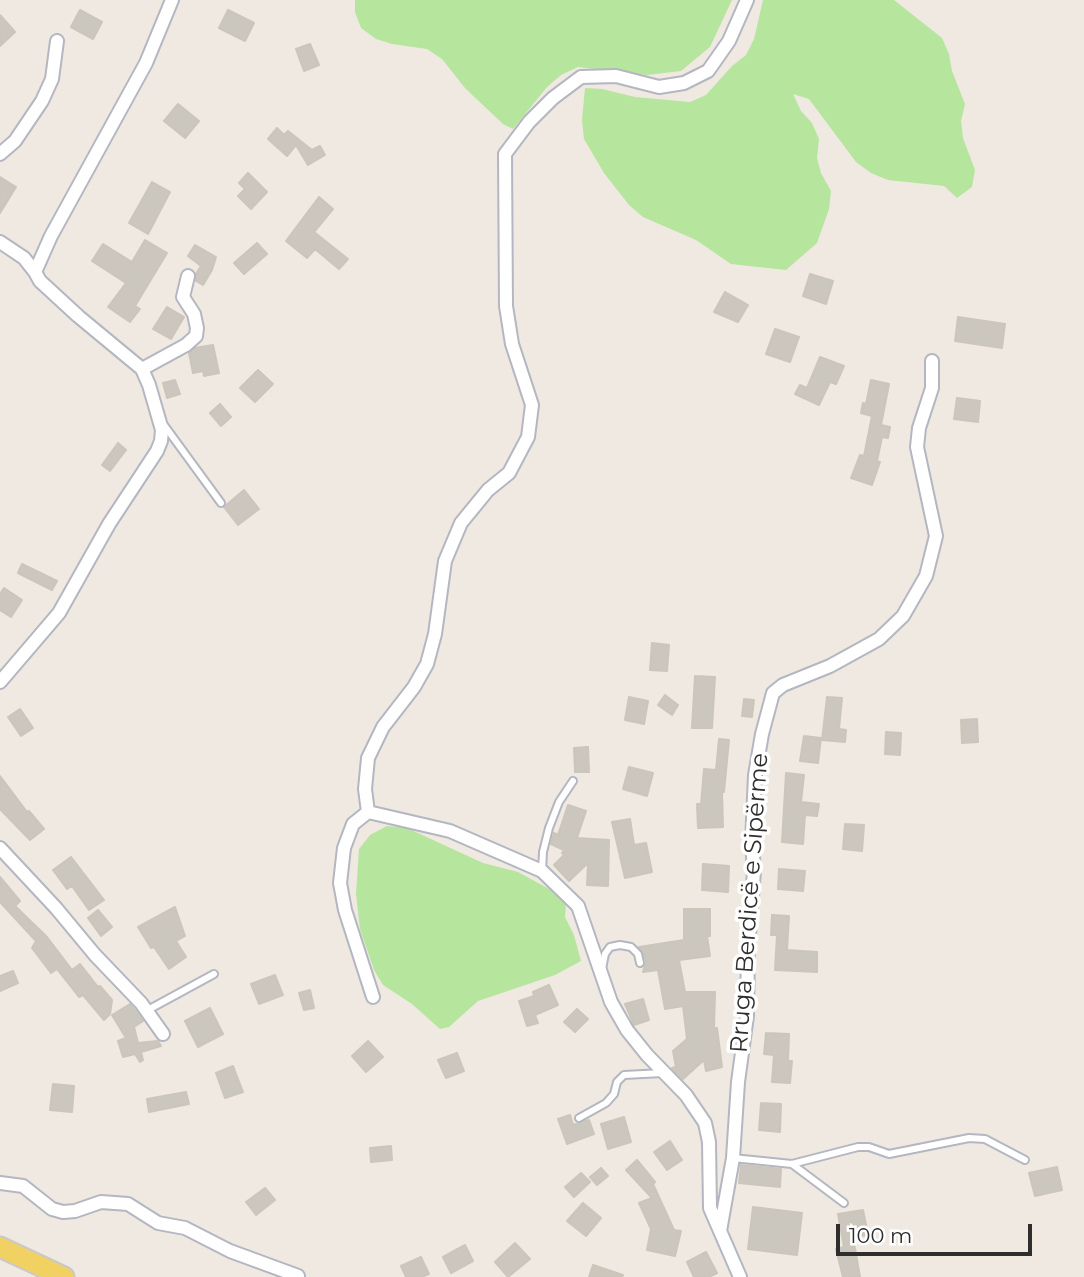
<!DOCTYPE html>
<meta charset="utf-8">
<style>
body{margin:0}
#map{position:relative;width:1084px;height:1277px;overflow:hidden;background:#efe9e1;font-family:Montserrat,sans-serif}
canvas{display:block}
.scale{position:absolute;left:836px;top:1224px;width:196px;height:32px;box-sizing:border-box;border:4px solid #2e2e2e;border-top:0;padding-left:9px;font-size:21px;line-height:24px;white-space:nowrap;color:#2e2e2e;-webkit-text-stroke:5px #fff;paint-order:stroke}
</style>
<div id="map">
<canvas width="1084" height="1277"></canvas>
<div class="scale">100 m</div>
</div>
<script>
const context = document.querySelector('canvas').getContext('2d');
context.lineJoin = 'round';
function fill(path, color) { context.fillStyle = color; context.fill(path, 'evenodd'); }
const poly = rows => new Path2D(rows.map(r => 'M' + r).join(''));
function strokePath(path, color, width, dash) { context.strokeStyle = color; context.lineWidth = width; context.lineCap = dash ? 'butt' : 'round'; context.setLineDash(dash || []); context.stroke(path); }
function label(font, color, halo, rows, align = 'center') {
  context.font = font + ' Montserrat,sans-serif'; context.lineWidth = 7; context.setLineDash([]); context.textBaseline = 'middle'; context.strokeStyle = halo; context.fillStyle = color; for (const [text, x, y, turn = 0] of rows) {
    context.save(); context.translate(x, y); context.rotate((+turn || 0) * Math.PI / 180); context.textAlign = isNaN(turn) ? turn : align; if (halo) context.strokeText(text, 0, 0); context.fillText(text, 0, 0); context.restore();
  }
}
const green = poly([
 [355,0,732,0,710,47,681,71,647,75,578,67,561,75,547,87,513,129,503,124,465,88,442,59,427,49,392,44,376,39,361,28,355,12],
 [763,0,894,0,942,38,949,54,952,71,965,104,961,121,963,138,975,170,972,187,957,198,944,186,888,180,871,173,856,162,809,99,793,94,801,111,812,123,819,139,817,158,821,173,831,191,829,209,817,243,786,270,731,264,696,240,643,217,629,205,604,173,584,139,582,120,585,88,602,89,635,97,690,102,706,95,732,66,746,55,754,39],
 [387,826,407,828,483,863,518,872,551,890,566,903,565,917,574,935,581,961,555,975,478,1001,449,1027,440,1029,412,1004,383,985,374,970,360,929,356,894,359,849,370,835]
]);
const building = poly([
 [80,10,102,22,93,39,71,27,80,10],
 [228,10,254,23,245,41,219,28,228,10],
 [0,15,15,32,0,46,0,15],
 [310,44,319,65,304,71,296,49,310,44],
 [178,104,199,121,185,138,164,121,178,104],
 [277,128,284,135,288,131,312,150,320,146,325,155,308,165,296,145,287,156,268,139,277,128],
 [248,173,267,192,251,209,238,196,245,189,239,183,248,173],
 [0,177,16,187,0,213,0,177],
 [152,182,170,192,148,234,129,223,152,182],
 [319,197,333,209,314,232,348,259,339,269,315,249,307,258,286,241,319,197],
 [145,240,167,253,135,306,140,309,130,322,108,307,126,283,92,261,103,244,132,262,145,240],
 [257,243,267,254,244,274,234,263,257,243],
 [195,245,216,257,212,270,203,285,196,281,196,274,201,266,188,256,195,245],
 [810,274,833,281,826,304,803,296,810,274],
 [725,292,748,305,738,322,714,312,725,292],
 [167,307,184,317,171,339,153,329,167,307],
 [958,317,1005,324,1002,348,955,341,958,317],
 [775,329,799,337,790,362,766,354,775,329],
 [213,345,219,373,204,376,203,371,193,373,189,353,195,348,213,345],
 [820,357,844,366,836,384,830,382,819,405,795,394,800,385,807,388,820,357],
 [258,370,273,384,255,402,240,388,258,370],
 [175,380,180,394,167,398,163,383,175,380],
 [871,380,889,384,881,425,890,427,888,438,882,437,877,461,880,462,872,485,851,478,860,455,864,456,872,416,861,413,863,403,866,404,871,380],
 [957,398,980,401,978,422,954,419,957,398],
 [220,404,231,417,221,426,210,413,220,404],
 [118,443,126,450,110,471,102,465,118,443],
 [244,490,259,509,238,525,224,507,244,490],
 [22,564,57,581,52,590,18,573,22,564],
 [4,588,22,600,11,617,0,610,0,594,4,588],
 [652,643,669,645,667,671,650,670,652,643],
 [695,676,715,677,712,728,692,728,695,676],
 [665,695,678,705,672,715,658,705,665,695],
 [629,697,648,701,644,724,625,720,629,697],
 [827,697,842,698,839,729,846,730,845,742,822,740,827,697],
 [744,699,754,700,752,717,742,716,744,699],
 [20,709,33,728,21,736,8,717,20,709],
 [977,719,978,742,962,743,961,720,977,719],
 [886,732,901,733,900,755,885,754,886,732],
 [804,736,821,738,818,763,800,761,804,736],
 [719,739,729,740,724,792,722,792,723,827,698,828,697,804,701,804,704,769,716,770,719,739],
 [588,747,589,772,575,772,574,748,588,747],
 [629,767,653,773,647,796,623,789,629,767],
 [786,773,804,775,801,802,819,804,817,816,805,815,803,844,782,842,786,773],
 [0,776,27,812,29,811,44,829,30,840,0,809,0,776],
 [568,805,586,811,577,838,609,840,608,886,587,885,588,863,569,881,554,865,564,855,562,853,564,850,551,844,554,833,558,835,568,805],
 [630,819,634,845,646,843,652,872,625,878,612,822,630,819],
 [845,824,864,825,862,851,843,849,845,824],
 [71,857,104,900,89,910,72,886,67,889,53,870,71,857],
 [703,864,729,866,728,892,702,890,703,864],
 [779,869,805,871,803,891,778,889,779,869],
 [0,877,20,901,15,906,47,937,72,970,80,964,98,987,100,986,112,1000,110,1014,104,1020,83,995,79,997,57,969,51,973,32,948,36,941,0,902,0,877],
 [175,907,185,936,176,941,186,957,169,969,154,947,151,948,138,927,175,907],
 [684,909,710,909,710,936,707,936,710,956,679,960,685,992,715,992,714,1028,717,1028,722,1067,706,1071,704,1060,683,1079,672,1068,676,1067,673,1051,687,1039,683,1006,665,1009,658,970,643,972,646,962,643,952,639,947,684,940,684,909],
 [98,910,112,927,101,936,88,918,98,910],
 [772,915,789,916,787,950,817,952,817,972,775,970,777,935,771,935,772,915],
 [13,971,18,983,0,991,0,976,13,971],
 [275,975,283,995,259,1004,251,984,275,975],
 [549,985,558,1005,535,1015,538,1023,527,1026,519,1001,534,996,533,992,549,985],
 [310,990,314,1008,304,1010,299,993,310,990],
 [643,999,649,1020,634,1025,625,1004,643,999],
 [130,1004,143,1021,134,1027,138,1043,158,1041,161,1046,141,1052,143,1060,140,1062,135,1054,123,1057,118,1041,126,1038,112,1015,130,1004],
 [210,1008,223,1034,198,1047,185,1021,210,1008],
 [577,1009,588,1019,575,1032,564,1022,577,1009],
 [766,1033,789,1034,788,1061,792,1061,790,1083,772,1082,774,1055,764,1054,766,1033],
 [368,1041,383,1057,366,1072,352,1056,368,1041],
 [457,1053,464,1071,446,1078,438,1060,457,1053],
 [233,1066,243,1092,225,1098,216,1073,233,1066],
 [53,1084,74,1086,72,1112,50,1110,53,1084],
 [186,1092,189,1104,149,1112,147,1099,186,1092],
 [761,1103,781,1104,780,1132,759,1130,761,1103],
 [570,1115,573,1125,589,1120,594,1134,567,1144,558,1119,570,1115],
 [624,1117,631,1142,608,1149,601,1124,624,1117],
 [670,1141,682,1160,667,1170,654,1152,670,1141],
 [391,1146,392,1160,371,1162,370,1148,391,1146],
 [637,1160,655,1182,653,1184,674,1230,681,1231,675,1256,647,1250,651,1229,639,1203,652,1198,626,1170,637,1160],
 [741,1165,781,1169,780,1187,739,1183,741,1165],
 [1057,1167,1062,1190,1035,1196,1029,1173,1057,1167],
 [601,1168,608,1176,597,1185,590,1177,601,1168],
 [581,1173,590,1182,574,1197,565,1187,581,1173],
 [265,1188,275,1200,256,1215,246,1202,265,1188],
 [583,1203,601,1218,586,1236,567,1221,583,1203],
 [753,1207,802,1213,797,1255,748,1249,753,1207],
 [863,1210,868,1235,853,1237,860,1277,843,1277,836,1249,844,1247,838,1214,863,1210],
 [515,1243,530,1259,508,1277,495,1262,515,1243],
 [465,1245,473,1261,451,1273,443,1257,465,1245],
 [706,1252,717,1273,709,1277,694,1277,687,1262,706,1252],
 [421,1257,429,1274,421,1277,406,1277,401,1266,421,1257],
 [593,1265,623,1275,622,1277,589,1277,593,1265]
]);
const service = poly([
 [164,425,221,503],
 [542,871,543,852,549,828,559,802,573,781],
 [602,969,605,954,610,947,620,945,631,947,638,954,640,963],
 [146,1011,214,974],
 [579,1118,606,1103,614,1094,617,1082,624,1075,663,1073],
 [733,1158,792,1164,858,1147,869,1147,889,1154,969,1138,985,1139,1025,1160],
 [792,1164,844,1203]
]);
const minor = poly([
 [0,154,15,141,42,101,52,79,57,41],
 [0,242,24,258,35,272],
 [142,369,186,345,196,336,197,328,194,314,183,297,188,276],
 [0,682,59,613,109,524,157,451,161,441,162,430,149,385,142,369,78,316,40,281,35,272,51,236,146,63,172,0],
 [368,812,365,789,368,758,383,727,414,687,427,664,435,634,445,561,461,523,488,490,509,473,528,437,532,405,512,344,506,306,505,154,529,122,553,98,581,77,616,76,659,87,684,83,708,71,729,41,747,0],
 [0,848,56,908,95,955,141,1003,163,1034],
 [373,997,345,910,340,883,344,848,353,824,368,812,450,831,542,871,578,906,611,1002,627,1030,647,1055,686,1095,705,1123,709,1142,710,1208,740,1277],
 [0,1183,23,1186,52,1209,63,1212,75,1211,101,1202,128,1204,158,1223,185,1228,230,1251,298,1276],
 [720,1231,733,1158,738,1082,747,1016,748,949,754,871,752,842,755,775,762,734,773,693,783,685,830,666,879,639,903,616,926,576,936,536,917,447,919,428,932,388,932,361]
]);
const primary = poly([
 [0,1247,64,1277]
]);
const streetNames = [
 ["Rruga Berdicë e Sipërme",750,903,-86]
];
fill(green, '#b6e59e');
fill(building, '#cbc7bf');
strokePath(building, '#cbc5ba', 2);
strokePath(service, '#b4b7c1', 10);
strokePath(minor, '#b4b7c1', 16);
strokePath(primary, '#c9c9c9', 23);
strokePath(service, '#fff', 6);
strokePath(minor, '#fff', 12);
strokePath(primary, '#f2d163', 19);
label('24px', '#2e2e2e', '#fff', streetNames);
</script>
